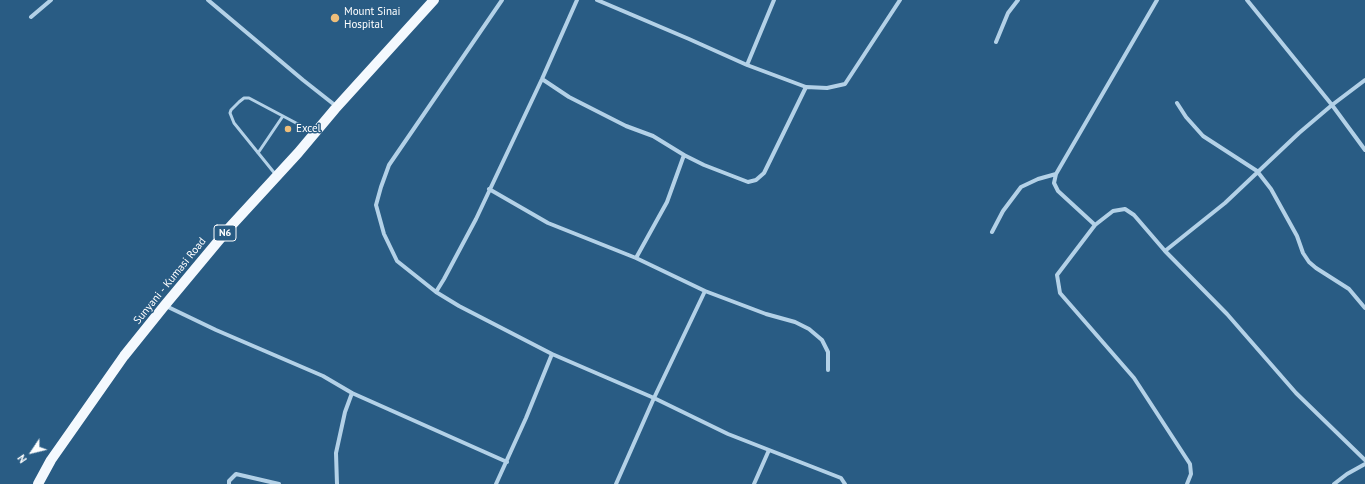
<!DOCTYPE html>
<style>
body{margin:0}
#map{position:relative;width:1365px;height:484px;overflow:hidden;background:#295c84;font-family:"PT Sans",sans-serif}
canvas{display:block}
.north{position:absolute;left:12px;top:432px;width:40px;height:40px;-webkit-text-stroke:3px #295c84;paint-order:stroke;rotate:235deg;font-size:11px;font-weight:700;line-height:16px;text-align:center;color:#fff}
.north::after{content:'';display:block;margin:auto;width:14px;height:18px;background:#fff;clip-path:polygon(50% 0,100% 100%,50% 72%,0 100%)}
</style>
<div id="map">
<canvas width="1365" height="484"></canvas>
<div class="north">N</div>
</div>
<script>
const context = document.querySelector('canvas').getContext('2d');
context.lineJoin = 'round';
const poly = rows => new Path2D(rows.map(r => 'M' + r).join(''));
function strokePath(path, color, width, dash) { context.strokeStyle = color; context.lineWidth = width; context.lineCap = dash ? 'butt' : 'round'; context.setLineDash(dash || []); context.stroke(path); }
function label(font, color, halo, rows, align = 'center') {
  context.font = font + ' "PT Sans",sans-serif'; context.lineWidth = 3; context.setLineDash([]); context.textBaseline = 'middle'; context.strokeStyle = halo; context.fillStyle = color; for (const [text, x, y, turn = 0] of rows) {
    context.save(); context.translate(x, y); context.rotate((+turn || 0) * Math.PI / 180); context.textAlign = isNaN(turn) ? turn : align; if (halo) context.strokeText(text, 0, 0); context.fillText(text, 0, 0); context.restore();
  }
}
const lane = poly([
 [258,153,283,116],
 [276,175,234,123,230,113,231,110,239,102,244,98,249,98,313,132]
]);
const street = poly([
 [208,0,303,80,336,106],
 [597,0,689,39,747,65,806,87,827,88,845,84,900,0],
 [1247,0,1332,105,1365,150],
 [31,17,51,0],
 [996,42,1008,13,1018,0],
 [747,65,774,0],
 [542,79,569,97,626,126,653,136,684,155,667,202,636,258],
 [1177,103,1186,117,1203,136,1257,171,1271,189,1297,236,1303,253,1309,262,1316,268,1349,289,1365,308],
 [684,155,704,165,748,182,756,180,764,173,806,87],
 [489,189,548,223,636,258,705,291,766,314,795,322,809,329,822,340,828,352,828,370],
 [1095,225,1058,191,1054,183,1056,174,1157,0],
 [992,232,1003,211,1021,187,1038,179,1056,174],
 [1165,251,1225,203,1299,133,1332,105,1365,80],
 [436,292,397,261,384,234,376,205,381,187,389,165,502,0],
 [166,306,216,330,323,376,352,393,507,462],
 [552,354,459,306,436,292,444,279,476,219,542,79,577,0],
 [229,484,229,481,236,474,279,484],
 [337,484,336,453,345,412,352,393],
 [496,484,526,418,552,354,654,398,728,434,841,478,845,484],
 [616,484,654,398,705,291],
 [754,484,769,450],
 [1187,484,1191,474,1190,464,1134,378,1060,293,1057,275,1095,225,1113,211,1125,209,1134,215,1165,251,1227,314,1296,393,1365,460],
 [1334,484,1347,474,1365,464]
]);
const primary = poly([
 [38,484,51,460,124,356,165,305,230,227,298,153,335,109,434,0]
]);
const markers = [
 [335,18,5,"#eebe7a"],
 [288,129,4,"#eebe7a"]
];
const shields = [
 [225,233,22]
];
const shieldNames = [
 ["N6",225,233]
];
const poiNames = [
 ["Mount Sinai",344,12],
 ["Hospital",344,25],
 ["Excel",296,129]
];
const streetNames = [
 ["Sunyani - Kumasi Road",170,281,-51]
];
strokePath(lane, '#b3d1e7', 3);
strokePath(street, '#b3d1e7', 4);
strokePath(primary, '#f4f9fe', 10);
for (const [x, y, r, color] of markers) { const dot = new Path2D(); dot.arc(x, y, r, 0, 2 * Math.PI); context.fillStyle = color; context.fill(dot); strokePath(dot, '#295c84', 1.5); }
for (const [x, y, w] of shields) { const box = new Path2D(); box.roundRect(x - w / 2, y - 8, w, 16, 3); context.fillStyle = '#295c84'; context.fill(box); strokePath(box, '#fff', 1); }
label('bold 10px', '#fff', null, shieldNames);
label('11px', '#fff', '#295c84', poiNames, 'left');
label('11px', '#fff', '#295c84', streetNames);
</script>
